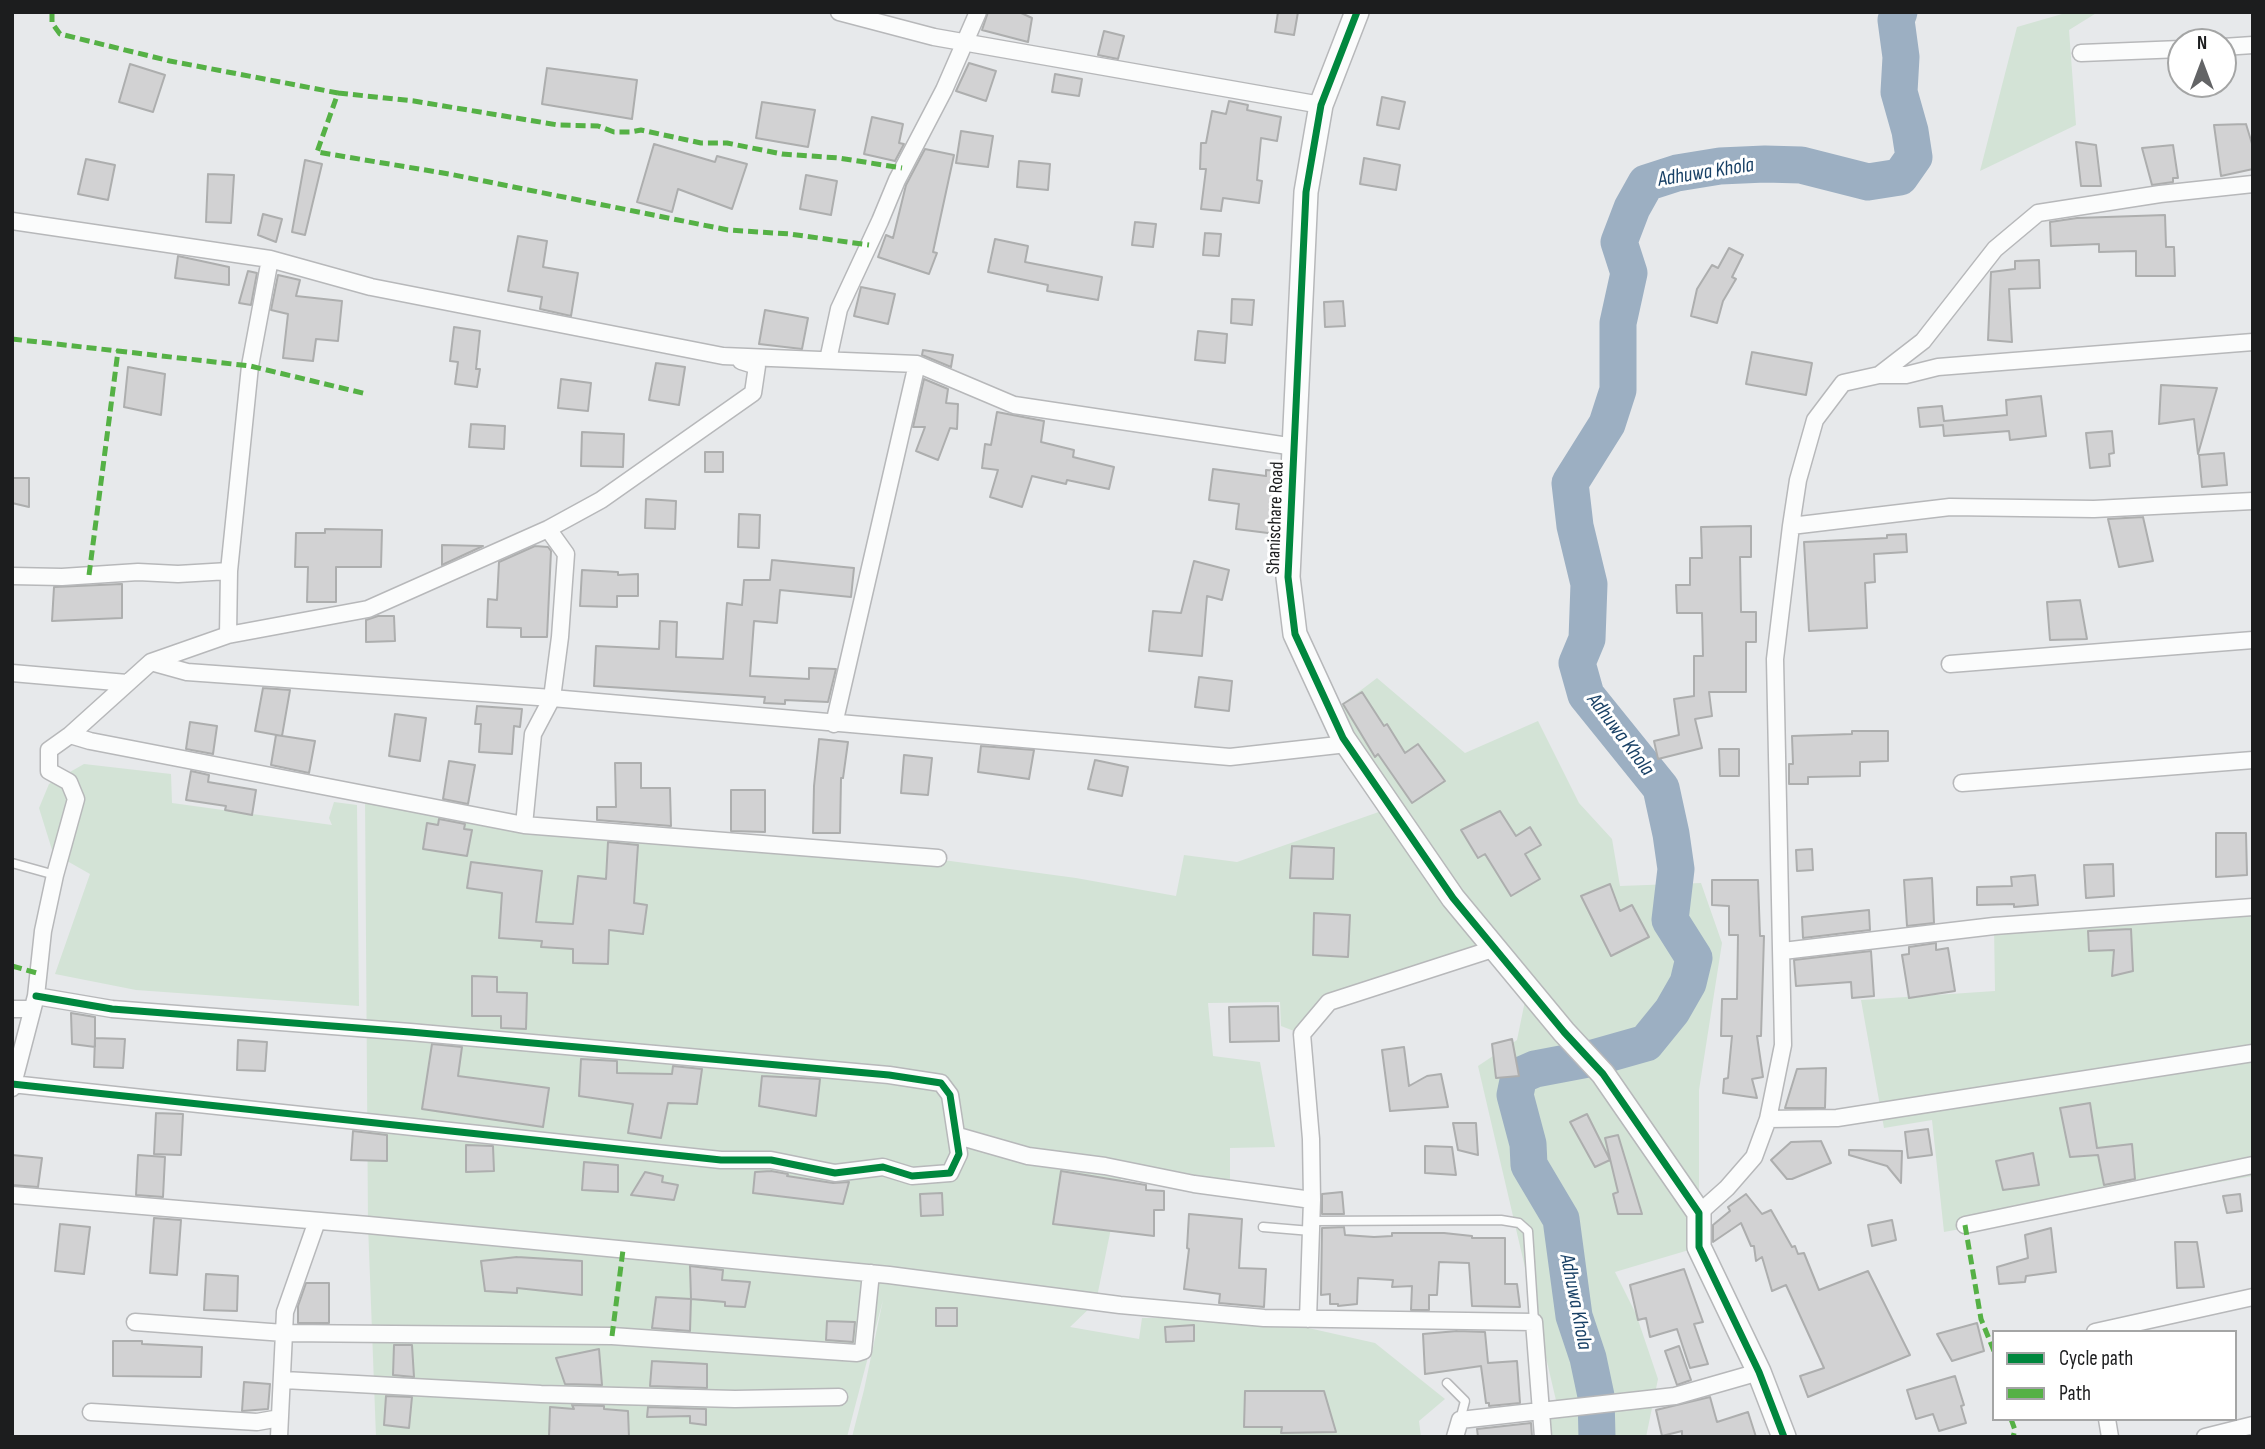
<!DOCTYPE html>
<style>
body{margin:0}
#map{position:relative;width:2265px;height:1449px;overflow:hidden;background:#e7e9eb;font-family:"Sofia Sans Condensed",sans-serif}
canvas{display:block}
.frame{position:absolute;inset:0;border:14px solid #1c1d1e;pointer-events:none}
.legend{position:absolute;left:1992px;top:1330px;width:245px;height:91px;box-sizing:border-box;background:#fff;border:2px solid #a4a5a5;margin:0;padding:9px 12px;list-style:none;font-size:21px;color:#1c1d1e}
.legend li{display:flex;align-items:center;gap:14px;height:35px}
.legend b{width:35px;border:2px solid #a4a5a5}
.north{position:absolute;left:2167px;top:28px;width:70px;height:70px;box-sizing:border-box;background:#fff;border:2px solid #a4a5a5;border-radius:50%;rotate:0deg;font-size:19px;font-weight:700;line-height:28px;text-align:center;color:#1c1d1e}
.north::after{content:'';display:block;margin:auto;width:24px;height:32px;background:#636466;clip-path:polygon(50% 0,100% 100%,50% 72%,0 100%)}
</style>
<div id="map">
<canvas width="2265" height="1449"></canvas>
<div class="frame"></div>
<ul class="legend">
<li><b style="height:9px;background:#00873e"></b>Cycle path</li>
<li><b style="height:9px;background:#55b145"></b>Path</li>
</ul>
<div class="north">N</div>
</div>
<script>
const context = document.querySelector('canvas').getContext('2d');
context.lineJoin = 'round';
function fill(path, color) { context.fillStyle = color; context.fill(path, 'evenodd'); }
const poly = rows => new Path2D(rows.map(r => 'M' + r).join(''));
function strokePath(path, color, width, dash) { context.strokeStyle = color; context.lineWidth = width; context.lineCap = dash ? 'butt' : 'round'; context.setLineDash(dash || []); context.stroke(path); }
function label(font, color, halo, rows, align = 'center') {
  context.font = font + ' "Sofia Sans Condensed",sans-serif'; context.lineWidth = 6; context.setLineDash([]); context.textBaseline = 'middle'; context.strokeStyle = halo; context.fillStyle = color; for (const [text, x, y, turn = 0] of rows) {
    context.save(); context.translate(x, y); context.rotate((+turn || 0) * Math.PI / 180); context.textAlign = isNaN(turn) ? turn : align; if (halo) context.strokeText(text, 0, 0); context.fillText(text, 0, 0); context.restore();
  }
}
const green = poly([
 [2069,12,2098,12,2069,30,2076,125,1980,171,2017,27],
 [1377,678,1465,753,1538,721,1579,803,1612,839,1620,886,1701,883,1722,943,1699,1090,1699,1247,1615,1272,1636,1314,1658,1379,1646,1437,1543,1437,1540,1412,1558,1409,1478,1066,1517,1040,1526,996,1496,948,1329,1001,1302,1034,1281,1026,1280,1002,1208,1003,1213,1056,1260,1062,1275,1147,1230,1148,1230,1186,1121,1179,1096,1302,1070,1327,1139,1339,1142,1318,1264,1318,1375,1343,1445,1399,1419,1421,1421,1437,852,1437,864,1390,883,1300,847,1437,376,1437,368,1225,365,796,524,825,906,855,1076,878,1176,896,1184,855,1237,862,1390,808,1340,706],
 [84,764,171,774,172,803,332,825,329,818,334,802,357,805,359,1006,136,990,55,974,90,874,53,853,39,808,49,784],
 [2253,907,2253,1176,1944,1232,1932,1120,1884,1128,1861,1000,1995,991,1994,926]
]);
const river = poly([
 [1597,1437,1596,1396,1588,1358,1574,1316,1561,1219,1529,1165,1528,1144,1515,1095,1519,1076,1535,1069,1593,1058,1646,1043,1672,1011,1688,983,1694,958,1670,920,1676,869,1671,834,1661,788,1586,695,1577,663,1587,639,1589,584,1575,526,1570,483,1607,424,1618,390,1618,323,1629,273,1619,242,1632,208,1646,183,1677,173,1720,166,1765,164,1801,165,1868,182,1900,177,1914,157,1910,131,1899,92,1901,57,1896,20,1899,12]
]);
const building = poly([
 [988,12,1019,12,1032,18,1028,42,982,30,988,12],
 [1278,12,1298,12,1294,35,1275,32,1278,12],
 [1104,31,1124,36,1118,59,1098,55,1104,31],
 [969,63,996,71,986,101,956,91,969,63],
 [130,64,165,75,153,112,119,102,130,64],
 [547,68,637,80,632,119,542,104,547,68],
 [1055,74,1082,79,1079,96,1052,92,1055,74],
 [1382,97,1405,102,1399,129,1377,125,1382,97],
 [1229,101,1248,105,1247,110,1281,117,1277,141,1261,138,1257,180,1262,181,1259,203,1223,198,1221,211,1201,209,1206,169,1200,169,1201,143,1206,143,1212,111,1226,114,1229,101],
 [762,102,815,110,808,147,756,138,762,102],
 [872,117,903,124,899,143,904,144,895,161,864,154,872,117],
 [2246,124,2253,147,2253,169,2221,176,2214,125,2246,124],
 [961,131,993,136,988,167,956,163,961,131],
 [2076,142,2096,145,2101,186,2081,186,2076,142],
 [654,144,715,162,717,156,747,164,732,209,678,189,672,212,637,202,654,144],
 [2173,145,2178,178,2173,178,2173,182,2152,185,2142,148,2173,145],
 [925,149,954,155,933,252,937,253,929,274,878,257,886,235,893,238,906,185,925,149],
 [1364,158,1400,165,1396,190,1360,184,1364,158],
 [86,159,115,165,108,200,78,194,86,159],
 [305,160,322,164,305,235,292,232,305,160],
 [1019,161,1050,164,1048,190,1017,187,1019,161],
 [208,174,234,175,231,223,206,222,208,174],
 [806,175,837,181,831,215,800,209,806,175],
 [263,214,282,219,276,242,258,235,263,214],
 [2165,215,2166,247,2174,247,2175,276,2136,276,2136,251,2099,252,2099,244,2051,246,2050,222,2077,218,2165,215],
 [1135,222,1156,224,1153,247,1132,245,1135,222],
 [1205,233,1221,234,1219,256,1203,255,1205,233],
 [518,236,547,241,543,267,578,273,571,316,540,309,542,297,508,291,518,236],
 [995,239,1028,246,1025,262,1102,277,1098,300,1047,291,1048,285,988,272,995,239],
 [1729,248,1743,255,1732,277,1736,279,1723,301,1717,323,1691,316,1697,289,1712,265,1718,268,1729,248],
 [178,256,229,267,229,285,175,278,178,256],
 [2039,260,2040,288,2009,289,2012,342,1988,340,1991,272,2015,269,2015,261,2039,260],
 [248,271,257,273,251,305,239,303,248,271],
 [278,275,300,280,296,296,342,301,338,341,316,339,313,361,283,358,288,314,271,310,278,275],
 [861,287,895,294,888,324,854,316,861,287],
 [1232,299,1254,300,1252,325,1231,323,1232,299],
 [1343,301,1345,326,1325,327,1324,302,1343,301],
 [765,310,808,318,802,349,759,344,765,310],
 [454,327,480,331,476,369,480,369,477,387,455,384,458,362,450,361,454,327],
 [1198,331,1227,334,1225,363,1195,360,1198,331],
 [923,350,953,355,951,367,922,355,923,350],
 [1752,352,1812,363,1806,395,1746,384,1752,352],
 [656,363,685,367,679,405,649,400,656,363],
 [128,367,165,374,161,415,124,407,128,367],
 [561,379,591,383,588,411,558,408,561,379],
 [924,379,948,389,946,403,958,404,957,429,950,428,938,460,916,451,925,427,913,427,924,379],
 [2161,385,2217,388,2198,454,2194,419,2159,424,2161,385],
 [2041,396,2046,436,2010,440,2009,431,1944,436,1943,425,1920,427,1918,408,1942,406,1944,421,2007,415,2006,400,2041,396],
 [997,412,1044,421,1041,442,1074,450,1073,457,1114,467,1109,489,1067,480,1066,484,1032,476,1022,507,990,497,998,470,982,468,985,444,991,445,997,412],
 [471,424,505,426,504,449,469,447,471,424],
 [2112,431,2114,453,2109,454,2110,466,2090,468,2086,433,2112,431],
 [582,432,624,434,623,467,581,466,582,432],
 [705,452,723,452,723,472,705,472,705,452],
 [2224,453,2227,485,2202,487,2199,455,2224,453],
 [1213,469,1266,476,1266,470,1279,471,1276,534,1236,529,1239,504,1209,500,1213,469],
 [12,478,29,478,29,507,12,503,12,478],
 [646,499,676,501,675,529,645,528,646,499],
 [739,514,760,515,759,548,738,547,739,514],
 [2143,517,2153,561,2119,567,2108,519,2143,517],
 [1751,526,1751,557,1740,557,1741,612,1756,612,1756,642,1746,642,1746,692,1709,692,1712,716,1695,719,1702,748,1658,759,1654,741,1679,735,1674,699,1694,696,1694,656,1703,656,1702,613,1677,613,1676,585,1690,585,1690,558,1702,558,1701,527,1751,526],
 [325,529,382,530,381,567,336,567,336,602,307,602,308,567,295,567,296,533,325,533,325,529],
 [1906,534,1907,552,1874,554,1875,582,1865,583,1867,628,1809,631,1804,542,1887,538,1887,535,1906,534],
 [442,545,483,546,442,565,442,545],
 [535,546,548,547,551,551,547,637,521,637,521,628,487,627,488,599,497,600,499,562,535,546],
 [772,560,854,568,851,597,780,590,777,623,754,621,750,676,809,679,809,668,836,669,828,702,785,700,785,704,764,703,765,697,594,686,596,646,659,649,660,621,677,622,676,657,723,659,727,603,742,605,744,580,770,580,772,560],
 [1194,561,1229,570,1222,600,1207,596,1202,656,1149,651,1153,611,1181,613,1194,561],
 [582,570,618,572,618,575,638,574,638,596,617,596,617,607,580,606,582,570],
 [122,584,122,618,52,621,54,587,122,584],
 [2080,600,2087,639,2050,640,2047,602,2080,600],
 [378,616,394,616,395,641,366,642,366,620,378,616],
 [1199,677,1232,681,1229,711,1195,707,1199,677],
 [263,688,290,690,282,736,255,731,263,688],
 [1362,692,1384,726,1387,724,1405,753,1418,744,1445,781,1412,803,1378,754,1375,757,1343,704,1362,692],
 [477,706,522,709,520,727,514,726,512,754,479,752,481,724,475,724,477,706],
 [395,714,426,718,420,761,389,756,395,714],
 [190,722,217,726,213,754,186,749,190,722],
 [1852,731,1888,731,1888,761,1860,762,1860,776,1808,777,1808,784,1789,784,1789,764,1793,764,1792,736,1852,734,1852,731],
 [276,735,315,741,309,773,271,765,276,735],
 [819,739,848,742,843,778,841,778,840,833,813,833,814,786,819,739],
 [981,746,1034,750,1029,779,978,772,981,746],
 [1719,749,1739,749,1739,776,1720,776,1719,749],
 [904,755,932,758,928,795,901,793,904,755],
 [1095,760,1128,767,1122,796,1088,789,1095,760],
 [449,761,475,765,468,804,443,799,449,761],
 [615,763,641,763,641,788,670,788,671,826,597,820,597,807,616,807,615,763],
 [191,771,209,775,208,782,256,790,252,815,225,810,226,806,186,800,191,771],
 [731,790,765,790,765,832,731,831,731,790],
 [1500,811,1516,836,1530,827,1541,845,1525,854,1540,879,1511,896,1485,854,1478,858,1461,830,1500,811],
 [439,819,465,824,464,829,472,830,467,856,423,849,427,823,438,825,439,819],
 [2216,833,2246,833,2247,875,2216,877,2216,833],
 [608,842,638,845,634,903,647,905,643,934,609,930,608,964,573,963,573,949,541,947,542,941,499,938,502,893,467,888,471,862,542,871,536,922,573,924,578,876,606,879,608,842],
 [1292,846,1334,848,1333,879,1290,878,1292,846],
 [1812,849,1813,870,1797,871,1796,850,1812,849],
 [2113,864,2114,896,2086,898,2084,865,2113,864],
 [2035,875,2038,905,2014,907,2014,904,1977,905,1977,887,2012,886,2011,877,2035,875],
 [1932,878,1934,923,1907,926,1904,880,1932,878],
 [1712,880,1758,880,1760,936,1764,936,1761,1036,1757,1036,1763,1077,1752,1079,1757,1098,1723,1093,1724,1079,1728,1078,1732,1036,1721,1036,1722,999,1737,999,1738,935,1729,935,1729,906,1712,905,1712,880],
 [1610,884,1620,911,1632,905,1649,937,1611,956,1581,896,1610,884],
 [1869,910,1870,930,1803,938,1802,917,1869,910],
 [1314,913,1350,915,1348,957,1313,955,1314,913],
 [2131,929,2133,971,2112,976,2114,950,2089,951,2088,931,2131,929],
 [1936,943,1936,950,1948,948,1955,991,1909,998,1902,955,1909,954,1909,947,1936,943],
 [1871,951,1874,996,1852,998,1851,982,1796,986,1794,960,1871,951],
 [472,976,497,977,497,992,527,993,526,1029,501,1028,501,1016,472,1016,472,976],
 [1278,1006,1279,1041,1230,1042,1229,1007,1278,1006],
 [71,1013,95,1017,95,1047,72,1044,71,1013],
 [95,1038,125,1039,123,1068,94,1067,95,1038],
 [1512,1039,1519,1076,1496,1078,1492,1044,1512,1039],
 [238,1040,267,1042,265,1071,237,1070,238,1040],
 [432,1044,462,1047,458,1076,549,1088,543,1127,422,1109,432,1044],
 [1404,1047,1409,1086,1427,1076,1441,1074,1448,1107,1390,1111,1382,1050,1404,1047],
 [581,1059,617,1061,617,1073,672,1074,673,1066,702,1069,697,1104,668,1103,661,1138,628,1133,633,1104,579,1096,581,1059],
 [1826,1068,1825,1108,1785,1108,1797,1069,1826,1068],
 [762,1076,820,1079,816,1116,759,1106,762,1076],
 [2090,1103,2097,1148,2132,1144,2135,1179,2104,1185,2098,1155,2070,1157,2060,1108,2090,1103],
 [156,1113,183,1114,181,1155,154,1154,156,1113],
 [1587,1114,1610,1160,1595,1167,1570,1122,1587,1114],
 [1453,1123,1476,1123,1478,1155,1458,1150,1453,1123],
 [1928,1129,1932,1155,1908,1158,1905,1132,1928,1129],
 [353,1131,387,1135,387,1161,351,1160,353,1131],
 [1618,1135,1642,1214,1618,1214,1613,1194,1618,1192,1605,1138,1618,1135],
 [1821,1141,1831,1163,1792,1179,1787,1179,1771,1160,1791,1142,1821,1141],
 [466,1145,493,1146,494,1171,466,1172,466,1145],
 [1425,1146,1452,1147,1456,1175,1425,1173,1425,1146],
 [1849,1150,1902,1151,1901,1183,1887,1166,1849,1155,1849,1150],
 [2033,1153,2039,1185,2003,1190,1996,1161,2033,1153],
 [12,1155,42,1158,38,1187,12,1185,12,1155],
 [138,1155,165,1157,163,1197,136,1195,138,1155],
 [584,1162,618,1165,618,1192,582,1190,584,1162],
 [771,1171,788,1174,787,1176,833,1183,849,1182,843,1204,753,1193,755,1172,771,1171],
 [1061,1171,1146,1185,1146,1190,1164,1191,1164,1210,1154,1210,1154,1236,1053,1224,1061,1171],
 [645,1172,663,1176,662,1182,678,1185,674,1200,631,1195,645,1172],
 [1342,1192,1344,1214,1322,1214,1322,1194,1342,1192],
 [942,1193,943,1215,921,1216,920,1194,942,1193],
 [1746,1194,1762,1214,1771,1210,1792,1247,1795,1246,1798,1254,1804,1253,1819,1290,1868,1271,1910,1355,1808,1397,1800,1376,1824,1368,1786,1285,1772,1291,1762,1257,1756,1261,1754,1246,1751,1246,1741,1223,1713,1242,1713,1225,1730,1211,1728,1207,1746,1194],
 [2240,1194,2242,1211,2227,1213,2223,1196,2240,1194],
 [1189,1214,1242,1219,1239,1268,1266,1269,1264,1307,1219,1303,1220,1294,1184,1289,1189,1249,1187,1248,1189,1214],
 [154,1218,181,1220,177,1275,150,1273,154,1218],
 [1892,1220,1896,1240,1872,1246,1868,1225,1892,1220],
 [60,1224,90,1227,84,1274,55,1271,60,1224],
 [1344,1227,1345,1235,1374,1237,1392,1236,1392,1233,1444,1233,1472,1236,1472,1238,1505,1238,1505,1284,1517,1284,1520,1307,1472,1306,1469,1263,1439,1262,1437,1295,1429,1295,1429,1310,1411,1310,1412,1286,1392,1287,1393,1280,1358,1278,1357,1304,1338,1306,1338,1304,1330,1304,1330,1294,1321,1295,1322,1228,1344,1227],
 [2051,1228,2056,1272,2026,1276,2025,1282,1999,1284,1997,1267,2028,1258,2025,1235,2051,1228],
 [2175,1242,2197,1242,2204,1287,2177,1288,2175,1242],
 [517,1257,582,1261,582,1295,517,1288,517,1293,485,1291,481,1261,517,1257],
 [690,1266,723,1270,722,1280,750,1282,745,1307,725,1306,725,1302,691,1299,690,1266],
 [1684,1269,1703,1322,1694,1324,1708,1364,1690,1368,1677,1329,1650,1337,1646,1318,1638,1320,1630,1285,1684,1269],
 [206,1274,238,1276,237,1311,204,1310,206,1274],
 [306,1283,329,1283,329,1323,298,1323,298,1306,306,1283],
 [656,1297,691,1299,690,1331,652,1328,656,1297],
 [936,1308,957,1308,957,1326,936,1326,936,1308],
 [827,1321,855,1322,853,1342,826,1340,827,1321],
 [1977,1323,1984,1351,1952,1361,1937,1334,1977,1323],
 [1194,1325,1194,1341,1166,1342,1165,1327,1194,1325],
 [1457,1331,1485,1332,1488,1363,1517,1361,1520,1403,1489,1406,1489,1403,1486,1403,1481,1366,1425,1374,1423,1334,1457,1331],
 [113,1341,142,1341,142,1344,202,1347,201,1377,113,1376,113,1341],
 [394,1345,412,1345,414,1377,393,1375,394,1345],
 [1679,1346,1691,1380,1677,1385,1665,1351,1679,1346],
 [599,1349,602,1385,565,1384,556,1358,599,1349],
 [652,1361,707,1364,707,1388,650,1386,652,1361],
 [1955,1376,1964,1405,1961,1406,1966,1423,1939,1431,1933,1414,1916,1419,1907,1390,1955,1376],
 [244,1382,270,1384,268,1409,242,1411,244,1382],
 [1245,1391,1324,1391,1336,1432,1281,1433,1282,1427,1244,1427,1245,1391],
 [386,1396,412,1397,409,1428,384,1425,386,1396],
 [1710,1397,1717,1422,1748,1412,1756,1437,1682,1437,1682,1431,1662,1436,1656,1410,1710,1397],
 [572,1405,604,1406,604,1409,628,1411,629,1437,549,1437,550,1407,574,1409,572,1405],
 [648,1407,706,1409,706,1425,690,1423,690,1416,647,1417,648,1407],
 [1531,1423,1532,1437,1478,1437,1477,1429,1531,1423]
]);
const lane = poly([
 [12,863,55,875],
 [1312,1221,1501,1220,1519,1223,1528,1231,1534,1322],
 [1263,1227,1311,1231],
 [1447,1383,1465,1401,1460,1420]
]);
const street = poly([
 [839,12,934,37,1321,105],
 [2223,47,2253,45],
 [2081,53,2181,49],
 [12,221,270,259,371,287,723,356,917,364,1014,405,1295,447],
 [828,360,839,309,880,221,897,180,944,90,978,12],
 [1879,375,1923,341,1995,249,2038,213,2160,194,2253,184],
 [1791,526,1950,507,2094,509,2253,501],
 [229,571,250,366,270,259],
 [12,576,62,577,138,572,178,574,229,571,228,635],
 [151,662,187,672,552,698,1230,757,1347,744],
 [1950,664,2253,640],
 [12,673,127,683],
 [834,724,917,364],
 [70,735,90,741,524,825,938,858],
 [1962,783,2253,760],
 [524,825,533,734,552,698,560,637,566,554,548,529],
 [1783,951,1994,926,2253,907],
 [12,1009,32,1009],
 [12,1084,721,1160,771,1160,835,1173,883,1167,912,1176,950,1173,959,1154,950,1095,941,1083,889,1075,410,1032,112,1009,36,996],
 [12,1088,36,996,43,931,55,875,76,799,69,782,49,771,49,750,70,735,151,662,228,635,368,609,548,529,601,500,753,393,757,366,741,361],
 [1768,1119,1837,1118,2253,1053],
 [958,1136,1028,1156,1105,1166,1194,1184,1312,1200],
 [12,1195,368,1225,889,1275,1120,1305,1264,1318,1534,1322,1543,1437],
 [1699,1213,1727,1188,1754,1157,1768,1119,1783,1045,1775,659,1791,526,1798,480,1815,420,1843,383,1879,375,1906,375,1938,367,2253,342],
 [1965,1225,2253,1165],
 [1308,1319,1312,1200,1311,1139,1302,1034,1329,1002,1496,948],
 [135,1322,284,1333,612,1336,857,1353,863,1351,871,1273],
 [2095,1332,2253,1297],
 [284,1380,541,1394,735,1399,839,1397],
 [91,1412,257,1422,280,1418],
 [2107,1419,2110,1437],
 [279,1437,285,1312,317,1221],
 [1455,1437,1460,1420,1675,1396,1759,1372],
 [2205,1437,2253,1425]
]);
const secondary = poly([
 [1357,12,1321,105,1306,192,1288,577,1295,634,1343,738,1453,898,1564,1032,1603,1074,1699,1213,1699,1247,1759,1372,1784,1437]
]);
const quiet = poly([
 [52,12,52,23,60,34,170,61,338,93,317,152,449,174,728,230,790,234,869,245],
 [338,93,414,101,558,125,598,126,614,132,630,132,641,130,701,143,727,143,782,154,839,158,902,168],
 [12,339,118,351],
 [89,575,118,351,250,366,367,394],
 [12,966,37,973],
 [1965,1225,1981,1319,1994,1351],
 [612,1336,623,1250],
 [2011,1419,2015,1430,2013,1437]
]);
const cycleway = poly([
 [1357,12,1321,105,1306,192,1288,577,1295,634,1343,738,1453,898,1564,1032,1603,1074,1699,1213,1699,1247,1759,1372,1784,1437],
 [12,1084,721,1160,771,1160,835,1173,883,1167,912,1176,950,1173,959,1154,950,1095,941,1083,889,1075,410,1032,112,1009,36,996]
]);
const streetNames = [
 ["Shanischare Road",1276,518,-88]
];
const waterNames = [
 ["Adhuwa Khola",1706,173,-9],
 ["Adhuwa Khola",1620,735,53],
 ["Adhuwa Khola",1575,1302,79]
];
fill(green, '#d3e3d6');
strokePath(river, '#9cafc2', 37);
fill(building, '#d2d2d3');
strokePath(building, '#adaeae', 2);
strokePath(lane, '#b7b8ba', 11);
strokePath(street, '#b7b8ba', 19);
strokePath(secondary, '#b7b8ba', 26);
strokePath(lane, '#fbfcfc', 8);
strokePath(street, '#fbfcfc', 16);
strokePath(secondary, '#fbfcfc', 23);
strokePath(quiet, '#55b145', 5, [10, 5]);
strokePath(cycleway, '#00873e', 7);
label('19px', '#1c1d1e', '#fff', streetNames);
label('italic 21px', '#194166', '#fff', waterNames);
</script>
